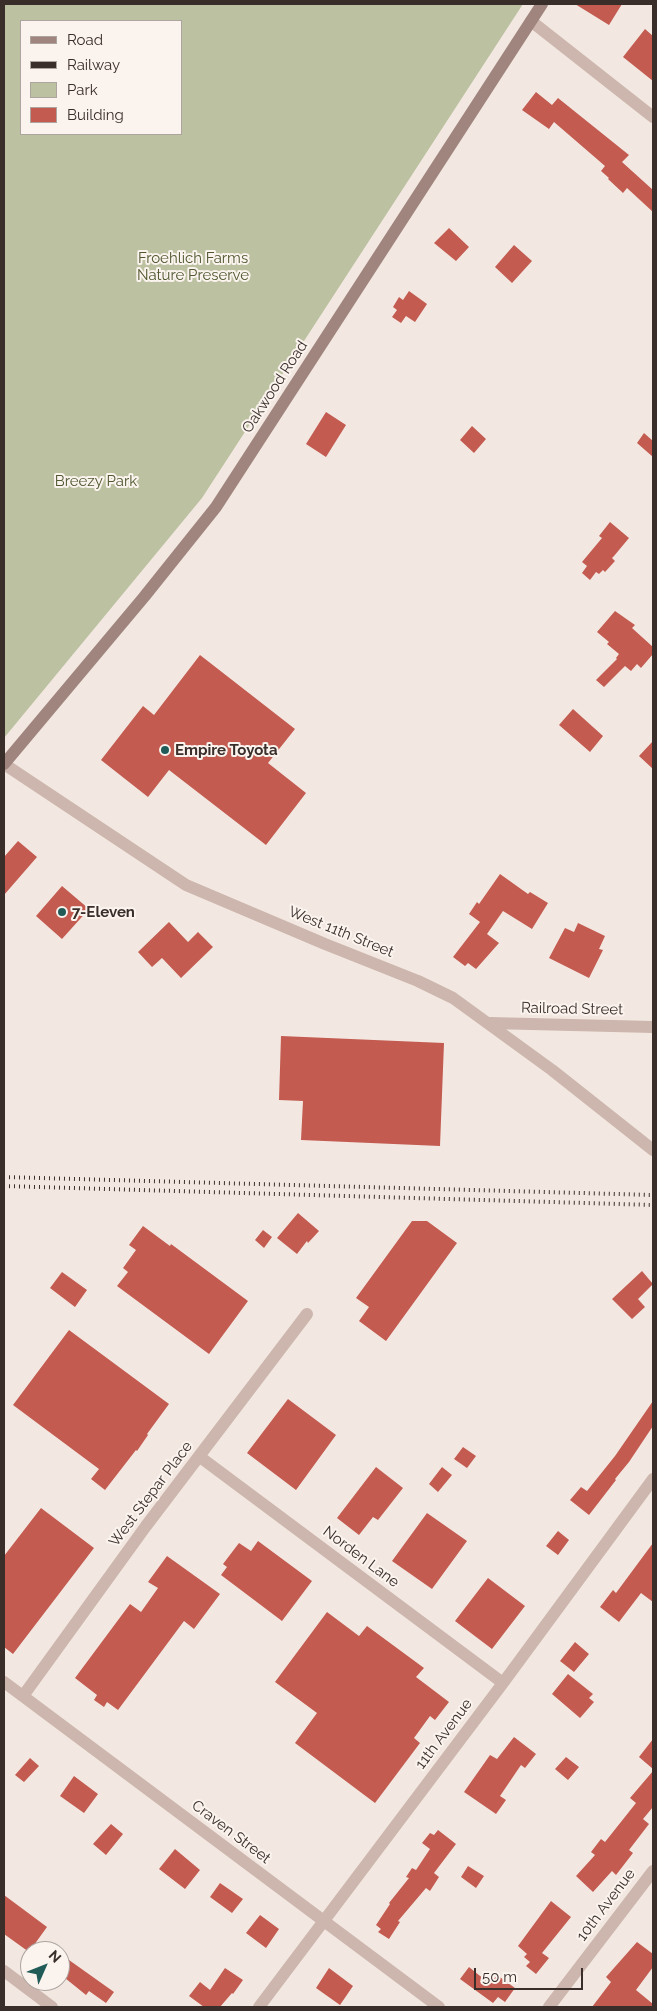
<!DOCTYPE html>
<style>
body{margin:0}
#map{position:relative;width:657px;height:2011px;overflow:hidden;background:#f3e8e1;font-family:Raleway,sans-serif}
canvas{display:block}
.frame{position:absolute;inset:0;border:5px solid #3a2e2b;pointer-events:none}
.legend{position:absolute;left:20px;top:20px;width:162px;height:115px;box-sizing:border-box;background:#faf3ee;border:1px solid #ada4a0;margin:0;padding:6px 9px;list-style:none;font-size:15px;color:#3a2e2b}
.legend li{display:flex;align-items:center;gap:10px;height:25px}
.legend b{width:25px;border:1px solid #ada4a0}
.north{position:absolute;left:20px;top:1941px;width:50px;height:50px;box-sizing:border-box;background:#faf3ee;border:1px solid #ada4a0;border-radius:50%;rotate:46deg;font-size:14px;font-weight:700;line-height:20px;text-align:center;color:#3a2e2b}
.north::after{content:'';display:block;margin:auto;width:18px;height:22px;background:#215b57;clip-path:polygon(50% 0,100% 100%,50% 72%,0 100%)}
.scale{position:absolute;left:474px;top:1968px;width:109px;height:22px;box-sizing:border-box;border:2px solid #3a2e2b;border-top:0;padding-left:6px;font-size:15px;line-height:18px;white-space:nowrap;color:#3a2e2b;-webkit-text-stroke:4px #faf3ee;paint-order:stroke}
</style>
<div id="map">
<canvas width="657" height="2011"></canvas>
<div class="frame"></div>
<ul class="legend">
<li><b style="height:6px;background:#9f857e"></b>Road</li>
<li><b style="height:6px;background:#3a2e2b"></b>Railway</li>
<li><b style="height:14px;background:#bcc2a1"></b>Park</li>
<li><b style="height:14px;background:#c35b50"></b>Building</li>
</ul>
<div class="north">N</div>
<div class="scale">50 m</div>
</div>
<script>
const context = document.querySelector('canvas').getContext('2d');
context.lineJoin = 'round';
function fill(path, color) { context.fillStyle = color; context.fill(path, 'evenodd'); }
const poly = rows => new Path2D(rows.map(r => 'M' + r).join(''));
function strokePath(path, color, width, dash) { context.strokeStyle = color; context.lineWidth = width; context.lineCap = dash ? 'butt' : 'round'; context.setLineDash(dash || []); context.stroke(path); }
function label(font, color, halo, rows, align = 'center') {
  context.font = font + ' Raleway,sans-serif'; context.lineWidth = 4; context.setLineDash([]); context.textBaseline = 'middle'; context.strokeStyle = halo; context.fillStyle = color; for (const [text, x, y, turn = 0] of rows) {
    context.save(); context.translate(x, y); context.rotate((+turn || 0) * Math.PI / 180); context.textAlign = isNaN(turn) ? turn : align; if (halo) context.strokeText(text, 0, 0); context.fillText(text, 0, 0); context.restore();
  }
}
const green = poly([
 [4,4,523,4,202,498,4,738],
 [21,21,181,21,181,134,21,134]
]);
const building = poly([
 [575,4,622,4,609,25],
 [645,29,653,36,653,81,623,57],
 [536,92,552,105,558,98,629,155,622,162,653,190,653,212,627,188,623,193,608,179,609,178,601,171,605,166,554,122,549,129,522,110],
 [449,228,469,247,456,261,434,243],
 [514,245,532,261,512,283,495,267],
 [409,291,427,304,415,322,406,316,401,323,392,317,397,310,393,307,399,297,403,300],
 [326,412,346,425,326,457,306,444],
 [472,426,486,439,474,453,460,440],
 [644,433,653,441,653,457,637,443],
 [610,522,629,538,614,556,612,558,615,561,605,572,603,570,599,574,596,572,590,580,582,573,587,566,582,562,602,538,599,536],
 [615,611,635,625,632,628,653,647,653,654,641,668,637,664,631,671,625,666,604,687,596,680,617,659,616,658,619,654,607,644,609,642,597,632],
 [200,655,295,729,268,763,306,793,266,845,169,770,148,797,101,760,143,706,154,715],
 [573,709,603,736,590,752,559,725],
 [653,741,653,769,639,756],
 [18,841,37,857,4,895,4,857],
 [500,874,528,894,530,892,548,903,532,929,503,911,487,934,499,943,476,969,468,963,465,966,453,957,480,922,469,914,477,902,479,904],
 [62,886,89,909,62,939,36,916],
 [169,922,188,942,198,932,213,947,181,978,162,958,152,967,138,952],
 [578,923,605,936,599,949,603,950,589,978,549,958,565,928,574,932],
 [281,1036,444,1043,440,1146,301,1140,303,1101,279,1100],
 [298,1213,319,1231,308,1243,307,1241,297,1254,277,1238],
 [412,1221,427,1221,457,1243,386,1341,359,1321,369,1307,356,1298],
 [143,1226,170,1246,171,1244,248,1301,209,1354,117,1286,128,1272,123,1268,136,1250,129,1245],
 [263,1230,272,1237,264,1248,255,1240],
 [642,1271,653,1284,638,1299,645,1307,632,1319,612,1299],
 [62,1272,87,1290,75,1307,50,1288],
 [69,1330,169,1404,147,1434,148,1435,137,1451,136,1450,105,1490,91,1479,99,1469,13,1405],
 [288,1399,336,1435,296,1490,247,1453],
 [653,1401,653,1426,629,1462,615,1479,616,1480,589,1515,570,1500,581,1487,587,1491,615,1456],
 [463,1447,476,1456,467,1468,454,1459],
 [376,1467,403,1488,378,1520,373,1517,359,1535,337,1518],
 [442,1467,452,1475,438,1492,429,1484],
 [41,1508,94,1548,13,1654,4,1647,4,1556],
 [427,1513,467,1541,432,1589,392,1561],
 [558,1531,569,1540,558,1555,546,1546],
 [258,1541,312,1581,282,1621,221,1575,227,1567,223,1564,239,1543,251,1551],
 [653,1543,653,1602,641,1593,619,1622,600,1607,613,1590,616,1593],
 [167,1556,220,1594,194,1629,184,1621,118,1710,107,1702,104,1707,94,1700,97,1695,75,1678,130,1604,141,1612,158,1588,148,1582],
 [488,1578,525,1606,492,1649,455,1621],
 [327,1612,359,1636,367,1626,424,1668,416,1677,449,1702,435,1720,430,1716,414,1738,420,1743,375,1803,295,1743,317,1713,275,1682],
 [575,1642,589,1654,574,1672,560,1661],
 [568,1674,593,1694,589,1698,594,1702,580,1718,552,1694],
 [514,1737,536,1754,525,1768,521,1765,500,1796,506,1800,496,1814,464,1792,490,1755,497,1759],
 [653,1739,653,1769,639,1757],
 [566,1757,579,1767,568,1780,555,1769],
 [30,1758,39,1766,24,1782,15,1775],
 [653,1771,653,1807,643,1819,649,1824,629,1850,633,1853,616,1875,612,1871,593,1892,576,1876,595,1855,591,1852,601,1839,605,1842,636,1803,630,1798],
 [74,1776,98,1794,84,1813,60,1796],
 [111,1824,123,1834,106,1855,93,1844],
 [438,1830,456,1844,434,1873,439,1877,430,1891,426,1888,398,1921,400,1922,389,1939,378,1932,381,1929,376,1925,390,1904,389,1903,409,1878,406,1877,412,1868,416,1870,430,1849,422,1843,430,1833,434,1835],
 [175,1849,200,1870,185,1889,159,1869],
 [468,1866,484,1876,476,1888,461,1877],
 [220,1883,243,1899,232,1913,210,1897],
 [4,1895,47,1927,29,1952,4,1934],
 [551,1901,571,1917,542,1953,549,1958,536,1974,526,1966,530,1962,524,1957,527,1954,518,1946],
 [260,1915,279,1929,266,1948,246,1933],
 [637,1942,653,1954,653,1967,636,1990,653,2004,653,2007,592,2007,611,1982,606,1977],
 [69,1960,114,1992,106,2003,89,1991,86,1995,60,1974],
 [469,1967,490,1984,497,1975,515,1988,505,2002,498,1997,493,2003,460,1979],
 [225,1968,243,1980,233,1994,232,1993,220,2007,204,2007,189,1996,200,1982,210,1990],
 [329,1968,353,1986,340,2005,316,1988]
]);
const minor = poly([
 [531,21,653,117],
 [490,1023,653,1027],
 [200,1457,503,1683],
 [4,1682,439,2007],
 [23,1696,146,1526,307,1314],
 [4,1971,52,2007],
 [259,2007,503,1683,653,1479],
 [549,2007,653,1871]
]);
const tertiary = poly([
 [4,764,186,885,325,944,418,981,453,998,552,1070,653,1150]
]);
const secondary = poly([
 [4,764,144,597,216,507,542,4]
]);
const rail = poly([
 [4,1177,653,1195],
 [4,1186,653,1205]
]);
const markers = [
 [165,750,5,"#215b57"],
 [62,912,5,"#215b57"]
];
const parkNames = [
 ["Froehlich Farms",193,258],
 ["Nature Preserve",193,275],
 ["Breezy Park",96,481]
];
const streetNames = [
 ["Oakwood Road",275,387,-57],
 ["West 11th Street",341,932,22],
 ["Railroad Street",572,1009,1],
 ["West Stepar Place",151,1494,-53],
 ["Norden Lane",361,1557,37],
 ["11th Avenue",444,1734,-53],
 ["Craven Street",231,1832,37],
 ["10th Avenue",606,1905,-53]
];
const poiNames = [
 ["Empire Toyota",175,750],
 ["7-Eleven",72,912]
];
fill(green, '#bcc2a1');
fill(building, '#c35b50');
strokePath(minor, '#ccb6ad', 12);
strokePath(tertiary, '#ccb6ad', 12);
strokePath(secondary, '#9f857e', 12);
strokePath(rail, '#3a2e2b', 4, [1, 4]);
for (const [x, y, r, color] of markers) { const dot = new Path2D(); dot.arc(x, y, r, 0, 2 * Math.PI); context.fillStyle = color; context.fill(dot); strokePath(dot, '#faf3ee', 2); }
label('15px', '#4f5830', '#faf3ee', parkNames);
label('15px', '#3a2e2b', '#faf3ee', streetNames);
label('bold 15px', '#3a2e2b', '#faf3ee', poiNames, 'left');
</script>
